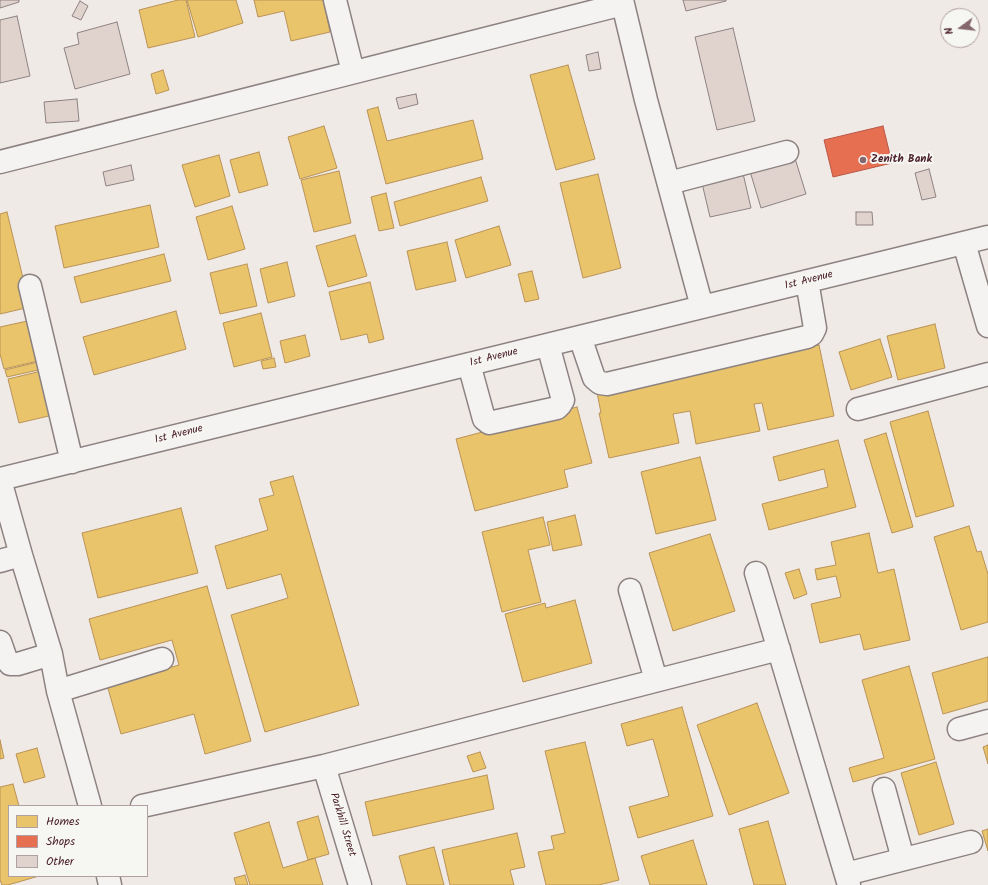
<!DOCTYPE html>
<style>
body{margin:0}
#map{position:relative;width:988px;height:885px;overflow:hidden;background:#f0eae6;font-family:Kalam,sans-serif}
canvas{display:block}
.legend{position:absolute;left:8px;top:805px;width:140px;height:72px;box-sizing:border-box;background:#f6f6f2;border:1px solid #b1a0a2;margin:0;padding:5px 7px;list-style:none;font-size:12px;color:#4a1f2b}
.legend li{display:flex;align-items:center;gap:8px;height:20px}
.legend b{width:20px;border:1px solid #b1a0a2}
.north{position:absolute;left:940px;top:8px;width:40px;height:40px;box-sizing:border-box;background:#f6f6f2;border:1px solid #b1a0a2;border-radius:50%;rotate:255deg;font-size:11px;font-weight:700;line-height:16px;text-align:center;color:#4a1f2b}
.north::after{content:'';display:block;margin:auto;width:14px;height:18px;background:#84666c;clip-path:polygon(50% 0,100% 100%,50% 72%,0 100%)}
</style>
<div id="map">
<canvas width="988" height="885"></canvas>
<ul class="legend">
<li><b style="height:11px;background:#e9c46a"></b>Homes</li>
<li><b style="height:11px;background:#e76f51"></b>Shops</li>
<li><b style="height:11px;background:#e0d3cd"></b>Other</li>
</ul>
<div class="north">N</div>
</div>
<script>
const context = document.querySelector('canvas').getContext('2d');
context.lineJoin = 'round';
function fill(path, color) { context.fillStyle = color; context.fill(path, 'evenodd'); }
const poly = rows => new Path2D(rows.map(r => 'M' + r).join(''));
function strokePath(path, color, width, dash) { context.strokeStyle = color; context.lineWidth = width; context.lineCap = dash ? 'butt' : 'round'; context.setLineDash(dash || []); context.stroke(path); }
function label(font, color, halo, rows, align = 'center') {
  context.font = font + ' Kalam,sans-serif'; context.lineWidth = 4; context.setLineDash([]); context.textBaseline = 'middle'; context.strokeStyle = halo; context.fillStyle = color; for (const [text, x, y, turn = 0] of rows) {
    context.save(); context.translate(x, y); context.rotate((+turn || 0) * Math.PI / 180); context.textAlign = isNaN(turn) ? turn : align; if (halo) context.strokeText(text, 0, 0); context.fillText(text, 0, 0); context.restore();
  }
}
const homes = poly([
 [178,0,186,0,195,37,148,48,139,10,178,0],
 [187,0,236,0,243,23,198,37,187,0],
 [254,0,323,0,330,32,291,41,284,11,258,17,254,0],
 [568,65,595,159,556,170,530,75,568,65],
 [163,70,169,90,156,94,151,74,163,70],
 [378,107,387,141,473,120,483,159,386,184,367,110,378,107],
 [324,126,337,168,300,179,288,137,324,126],
 [259,152,268,185,239,193,230,160,259,152],
 [219,155,230,196,195,207,182,165,219,155],
 [339,171,351,223,314,232,301,180,339,171],
 [598,174,621,268,583,278,560,183,598,174],
 [481,177,488,201,400,226,394,202,481,177],
 [386,193,394,228,379,231,371,197,386,193],
 [150,205,159,247,64,268,55,226,150,205],
 [232,206,245,249,208,260,196,217,232,206],
 [7,212,30,307,0,314,0,214,7,212],
 [499,226,511,265,466,278,455,240,499,226],
 [355,235,367,276,328,287,316,246,355,235],
 [447,242,456,281,416,290,407,251,447,242],
 [164,254,171,281,81,303,74,277,164,254],
 [287,262,295,296,268,303,260,269,287,262],
 [247,264,257,306,220,314,210,273,247,264],
 [532,271,539,299,525,302,518,274,532,271],
 [370,282,384,339,369,343,367,334,341,340,329,292,370,282],
 [176,311,186,349,94,375,83,337,176,311],
 [261,313,272,357,234,367,223,323,261,313],
 [32,320,42,360,4,369,0,354,0,327,32,320],
 [935,324,945,368,898,380,887,336,935,324],
 [305,335,310,356,285,363,280,341,305,335],
 [880,339,892,377,851,390,839,352,880,339],
 [819,345,834,416,768,430,762,403,754,404,760,431,696,444,690,411,673,414,679,443,609,458,599,413,601,413,596,387,714,367,819,345],
 [274,358,276,367,263,369,261,361,274,358],
 [42,361,43,369,7,377,5,370,42,361],
 [46,370,57,414,19,423,8,379,46,370],
 [577,407,592,463,564,470,568,487,475,511,456,439,577,407],
 [928,411,954,506,916,517,890,422,928,411],
 [886,433,913,527,892,533,864,440,886,433],
 [838,440,856,507,769,530,762,504,828,487,824,469,779,481,773,457,838,440],
 [700,457,716,520,656,534,641,472,700,457],
 [293,476,359,705,265,732,231,615,288,598,281,574,227,589,215,546,268,530,259,499,274,495,270,482,293,476],
 [181,508,198,573,98,598,82,533,181,508],
 [575,515,582,545,553,551,547,522,575,515],
 [543,517,550,545,528,550,541,602,502,612,482,532,543,517],
 [969,526,977,552,981,551,988,574,988,622,961,630,934,537,969,526],
 [869,533,878,573,894,569,910,640,864,650,860,634,820,643,811,604,841,597,836,576,817,580,815,569,836,565,831,542,869,533],
 [710,534,735,611,673,631,649,553,710,534],
 [799,569,807,594,794,599,785,573,799,569],
 [207,586,251,741,205,754,194,714,121,734,107,685,179,665,172,640,100,660,89,619,207,586],
 [575,600,592,663,523,682,505,614,545,603,546,608,575,600],
 [988,657,988,701,943,714,932,673,988,657],
 [909,666,935,759,853,782,849,768,884,758,862,680,909,666],
 [757,703,789,793,729,815,697,725,757,703],
 [682,707,713,816,638,838,629,807,669,796,653,739,627,746,621,724,682,707],
 [0,740,4,758,0,759,0,740],
 [585,742,619,880,599,885,546,885,538,852,554,849,551,836,565,833,545,751,585,742],
 [988,745,988,764,983,747,988,745],
 [37,748,45,777,24,783,16,754,37,748],
 [480,752,486,768,473,772,467,756,480,752],
 [936,762,954,824,919,835,901,773,936,762],
 [487,775,494,809,373,836,365,802,487,775],
 [13,784,19,806,9,806,9,876,39,876,8,885,2,885,0,880,0,787,13,784],
 [318,816,329,854,308,860,297,822,318,816],
 [768,821,786,885,754,885,739,829,768,821],
 [269,822,283,868,315,858,323,885,250,885,234,833,269,822],
 [988,829,988,851,982,831,988,829],
 [517,833,525,867,510,870,514,885,450,885,442,850,517,833],
 [693,840,707,885,650,885,641,856,693,840],
 [434,847,444,885,407,885,399,856,434,847],
 [245,875,248,885,236,885,234,878,245,875]
]);
const shops = poly([
 [883,126,892,163,833,177,824,140,883,126]
]);
const building = poly([
 [0,0,19,0,19,2,0,8,0,0],
 [683,0,726,0,726,1,686,11,683,0],
 [80,1,88,6,81,20,72,16,80,1],
 [17,16,30,76,0,83,0,20,17,16],
 [117,22,130,74,75,89,64,48,79,44,77,33,117,22],
 [733,28,755,121,717,130,695,37,733,28],
 [598,52,601,69,589,71,586,55,598,52],
 [416,94,418,104,399,109,396,98,416,94],
 [77,99,79,121,46,123,44,102,77,99],
 [794,155,806,194,761,208,749,168,794,155],
 [131,165,134,180,106,186,103,172,131,165],
 [742,169,751,208,710,217,701,179,742,169],
 [929,169,936,197,922,200,915,173,929,169],
 [856,212,872,212,873,225,856,225,856,212]
]);
const minor = poly([
 [335,0,353,72],
 [622,0,646,100,702,307],
 [0,162,623,4],
 [669,183,787,152],
 [964,243,988,326],
 [30,286,72,462],
 [580,337,594,378,600,383,607,384,807,337,812,334,815,328,807,281],
 [469,364,484,419,489,423,557,408,560,405,563,400,548,345],
 [858,409,988,374],
 [0,479,988,237],
 [0,480,21,555,51,654,58,691,90,806],
 [0,561,21,555],
 [756,573,849,885],
 [630,590,656,680],
 [0,642,6,659,10,664,18,664,51,654],
 [58,691,162,659],
 [959,729,988,721],
 [324,766,360,885],
 [884,789,903,859],
 [142,806,324,766,779,649],
 [846,874,971,842],
 [108,876,110,885]
]);
const markers = [
 [863,160,4,"#84666c"]
];
const poiNames = [
 ["Zenith Bank",871,160]
];
const streetNames = [
 ["1st Avenue",809,281,-14],
 ["1st Avenue",494,358,-14],
 ["1st Avenue",179,435,-14],
 ["Parkhill Street",342,825,73]
];
fill(homes, '#e9c46a');
strokePath(homes, '#b99257', 1);
fill(shops, '#e76f51');
strokePath(shops, '#b85746', 1);
fill(building, '#e0d3cd');
strokePath(building, '#8d8282', 1);
strokePath(minor, '#8d8282', 25);
strokePath(minor, '#f4f3f1', 22);
for (const [x, y, r, color] of markers) { const dot = new Path2D(); dot.arc(x, y, r, 0, 2 * Math.PI); context.fillStyle = color; context.fill(dot); strokePath(dot, '#f6f6f2', 1.5); }
label('bold 11px', '#4a1f2b', '#f6f6f2', poiNames, 'left');
label('11px', '#4a1f2b', '#f6f6f2', streetNames);
</script>
